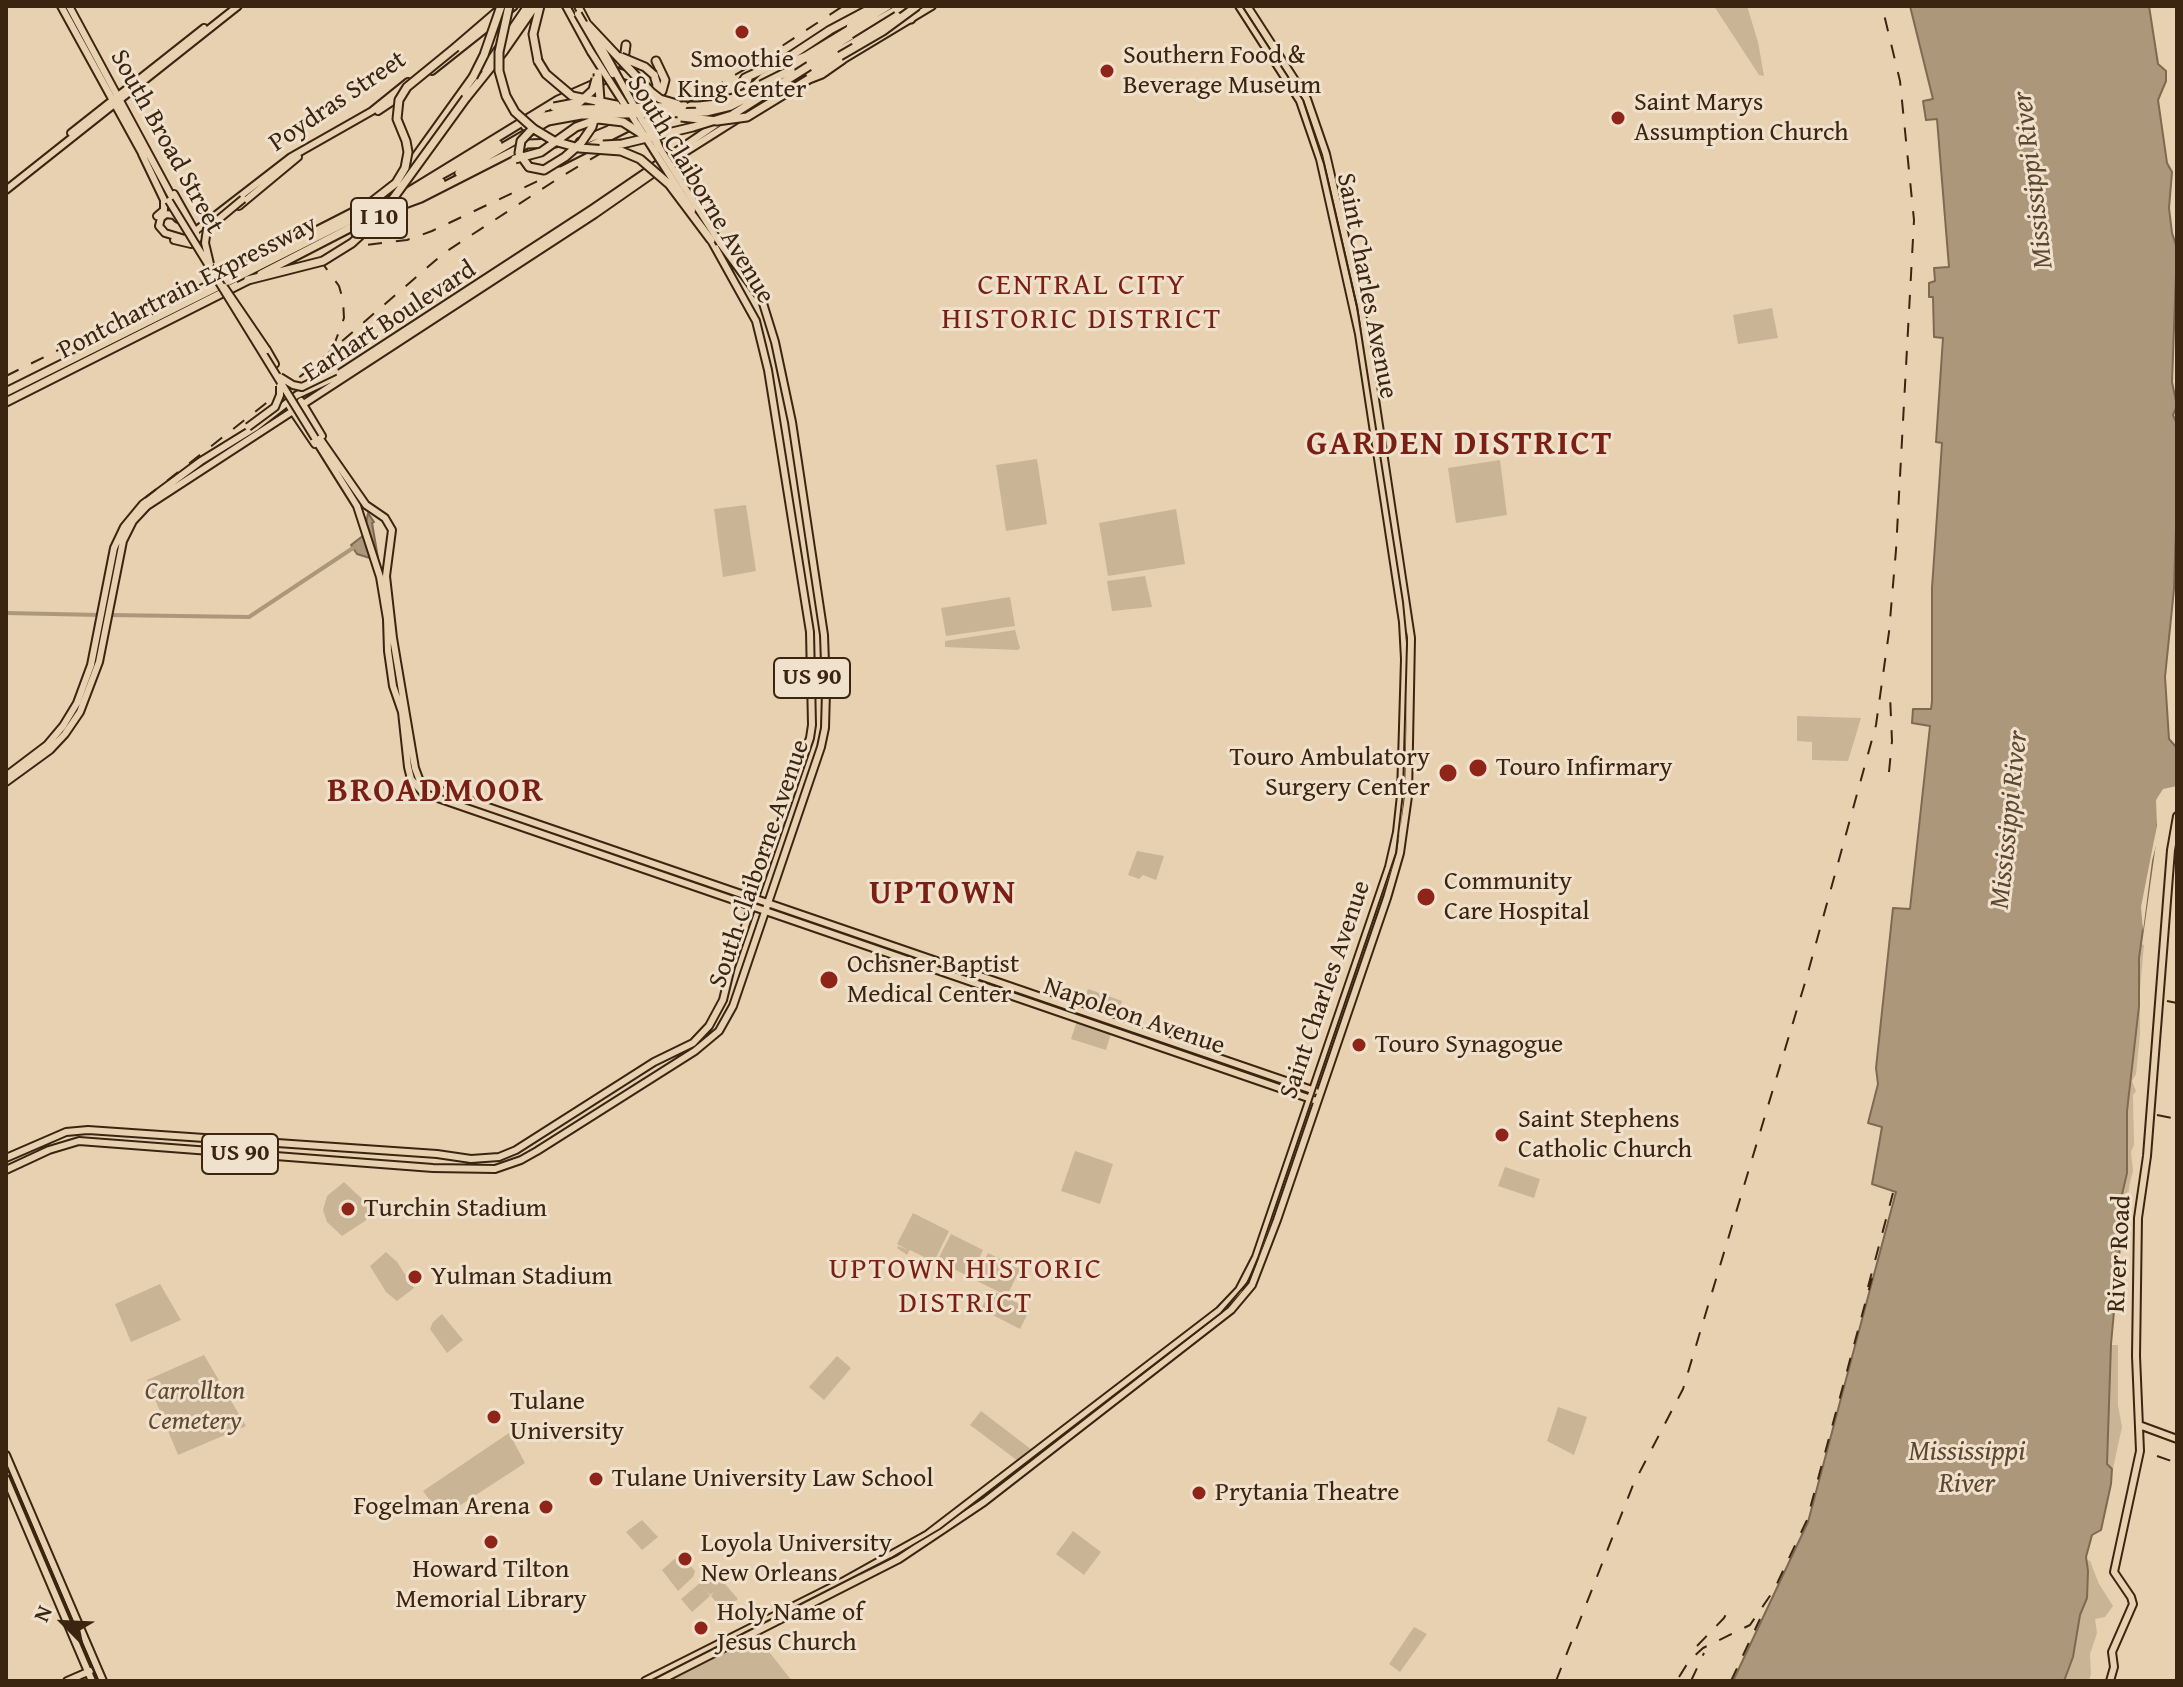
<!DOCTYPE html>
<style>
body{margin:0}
#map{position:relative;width:2183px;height:1687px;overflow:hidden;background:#e7d1b1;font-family:"Gentium Book Plus",serif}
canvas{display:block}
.frame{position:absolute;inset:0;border:8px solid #3b2511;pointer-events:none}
.north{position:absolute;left:24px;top:1583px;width:80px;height:80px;-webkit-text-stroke:6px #efe1cc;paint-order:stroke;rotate:294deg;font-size:22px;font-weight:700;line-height:32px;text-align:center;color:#3b2511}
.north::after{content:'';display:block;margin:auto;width:28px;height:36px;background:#3b2511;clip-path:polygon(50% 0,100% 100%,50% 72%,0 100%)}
</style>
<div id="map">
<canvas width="2183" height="1687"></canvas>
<div class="frame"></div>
<div class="north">N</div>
</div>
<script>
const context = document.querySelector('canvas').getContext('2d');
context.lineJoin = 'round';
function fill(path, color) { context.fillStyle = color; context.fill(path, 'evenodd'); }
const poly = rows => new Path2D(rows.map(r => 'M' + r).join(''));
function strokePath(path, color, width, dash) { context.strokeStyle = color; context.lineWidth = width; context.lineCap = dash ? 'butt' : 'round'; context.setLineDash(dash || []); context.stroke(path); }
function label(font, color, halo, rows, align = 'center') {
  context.font = font + ' "Gentium Book Plus",serif'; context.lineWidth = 6; context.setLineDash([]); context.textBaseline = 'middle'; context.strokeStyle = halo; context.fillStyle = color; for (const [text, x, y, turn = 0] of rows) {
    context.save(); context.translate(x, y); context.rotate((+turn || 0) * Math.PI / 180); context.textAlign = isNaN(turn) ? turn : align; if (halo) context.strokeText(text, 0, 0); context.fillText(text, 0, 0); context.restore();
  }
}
const green = poly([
 [1714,6,1747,6,1758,42,1764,76,1759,75],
 [1772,308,1778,338,1738,344,1733,315],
 [1037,459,1047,524,1006,531,996,465],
 [1500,460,1507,515,1456,523,1448,468],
 [746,505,756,571,723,577,714,509],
 [1176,509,1185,564,1108,576,1099,523],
 [1145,576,1152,607,1112,611,1107,581],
 [1010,597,1015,626,946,636,941,608],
 [1015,630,1020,648,1018,650,945,647,945,641],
 [1797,716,1861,718,1848,761,1812,760,1812,742,1797,741],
 [1137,851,1164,856,1156,880,1143,875,1139,879,1128,875],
 [2137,942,2144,945,2140,990,2140,1034,2136,1074,2132,1081,2136,1091,2133,1095,2134,1145,2131,1152,2133,1171,2129,1187,2124,1241,2116,1226],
 [1088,989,1122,1001,1115,1021,1081,1009],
 [1077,1021,1111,1033,1106,1050,1071,1039],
 [1075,1151,1113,1164,1100,1204,1061,1191],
 [1505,1167,1540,1179,1534,1198,1498,1186],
 [344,1182,374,1210,365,1221,342,1236,327,1222,323,1210,327,1196],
 [913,1213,949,1231,934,1262,910,1250,907,1255,897,1248,898,1246,908,1250,897,1244],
 [951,1234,983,1250,970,1277,937,1261],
 [386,1252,397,1262,414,1288,397,1301,386,1292,370,1266],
 [988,1253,1020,1269,1007,1296,975,1280],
 [160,1284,181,1320,131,1342,115,1304],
 [991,1290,1030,1309,1020,1329,981,1309],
 [442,1314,463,1340,447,1353,430,1329,433,1322],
 [2109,1345,2118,1345,2118,1405,2122,1427,2110,1482,2104,1457],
 [204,1355,246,1426,178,1455,147,1380],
 [837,1356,851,1368,824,1400,809,1387],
 [1558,1407,1587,1417,1574,1455,1547,1441],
 [981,1411,1036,1453,1022,1464,970,1425],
 [509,1433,525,1463,442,1517,423,1491],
 [642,1520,658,1537,642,1550,626,1532],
 [1073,1531,1101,1552,1084,1575,1056,1554],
 [680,1554,695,1571,693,1577,678,1591,662,1570],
 [2087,1560,2090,1561,2099,1584,2113,1606,2105,1617,2095,1619,2097,1633,2090,1654,2091,1674,2089,1681,2061,1681,2083,1597],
 [720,1566,729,1573,729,1581,725,1584,738,1599,724,1611,711,1596,714,1592,710,1595,703,1587,710,1596,692,1612,681,1599],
 [1414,1627,1427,1634,1400,1672,1389,1664],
 [755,1634,792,1681,662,1681]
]);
const water = poly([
 [1910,6,2149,6,2158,64,2166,71,2166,81,2158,100,2167,163,2172,172,2169,208,2172,233,2177,248,2172,382,2177,406,2173,415,2177,424,2177,498,2174,589,2165,677,2169,739,2177,748,2177,788,2164,792,2158,802,2158,822,2139,958,2139,1006,2127,1111,2127,1173,2117,1216,2121,1235,2111,1344,2107,1464,2112,1469,2111,1484,2101,1530,2092,1535,2086,1557,2088,1571,2087,1598,2080,1615,2073,1657,2064,1681,1733,1681,1808,1522,1896,1192,1872,1184,1882,1127,1868,1123,1878,1084,1876,1068,1893,908,1910,909,1930,726,1912,723,1913,709,1931,709,1932,701,1932,588,1942,443,1936,442,1943,338,1934,337,1933,297,1929,297,1929,283,1935,281,1934,268,1949,267,1937,119,1926,120,1923,101,1933,99,1910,6],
 [368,513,374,522,372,523,378,558,373,559,357,554,351,545,364,535,368,513]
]);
const pier = poly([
 [2177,786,2177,790,2168,793,2161,803,2159,834,2152,861,2143,931,2141,907,2157,825,2156,800,2163,789]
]);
const canal = poly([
 [6,613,100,615],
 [109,615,249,617,353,548]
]);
const major = poly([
 [61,6,144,157],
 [69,6,173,199],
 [566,6,591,52],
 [578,6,588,25],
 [850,26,880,6],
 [839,62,932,6],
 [432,71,514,6],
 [746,93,763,77,789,63],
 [378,111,402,95],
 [71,133,204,28],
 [142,154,164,200,164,210,157,216],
 [6,190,238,6],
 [174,194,196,233],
 [239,206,298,157],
 [178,219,174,215,166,214,161,218,159,226,165,233,185,239,291,157,372,111,408,82],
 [174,240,191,244,209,230],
 [267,350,275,364],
 [301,401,322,436],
 [290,407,315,444],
 [318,436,366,505,385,518,392,530,386,576,393,638,415,768,421,784,1315,1091],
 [315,439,357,506,380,577,387,619,388,651,393,686,402,712,408,767,411,779,423,793,1314,1100],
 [6,776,47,745,63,726,77,703,91,665,114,548,124,527,143,504,201,461,256,427,297,395,331,379,592,209,718,123,735,104],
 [6,782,50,750,65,734,80,712,99,662,123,541,133,521,147,506,595,214,671,161,807,75],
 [6,1158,66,1132,88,1130,437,1154,471,1159,499,1157,516,1150,654,1062,693,1043,709,1026,723,1000,731,967,810,738,812,725,810,632,768,370,756,321,711,240],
 [6,1170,49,1150,79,1141,433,1168,495,1169,521,1160,537,1151,695,1051,719,1031,733,1006,821,747,825,728,826,691,824,635,792,422,775,342,762,300,720,243],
 [2139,1425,2177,1439],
 [6,1455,103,1681],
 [6,1479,92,1681],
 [67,1681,90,1671],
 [645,1681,842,1582,928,1534,1219,1311,1239,1290,1256,1257,1389,867,1397,832,1401,795,1405,659,1403,622,1359,334,1320,159,1300,101,1239,6],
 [659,1681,899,1559,984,1502,1231,1310,1252,1285,1277,1220,1387,898,1400,853,1408,796,1411,638,1361,306,1326,154,1307,99,1247,6],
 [2110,1681,2114,1667,2112,1652,2133,1604,2131,1597,2114,1572,2140,1451,2136,1356,2138,1218,2147,1156,2171,850,2177,816]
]);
const highway = poly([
 [911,6,913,13,911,19],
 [456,47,499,10],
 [538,61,533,34,540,6],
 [785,65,806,56,888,6],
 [809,66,855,42],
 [608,67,624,60,626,45],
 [485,69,528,6],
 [791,70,903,6],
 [804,76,840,56],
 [809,79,822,74,842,60],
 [749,90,746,84,749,76],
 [466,98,503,52,535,6],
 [654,98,657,85,654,75],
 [741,98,738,89,745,78,786,59,830,30,875,6],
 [683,106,699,106],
 [525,126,546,116],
 [580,142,609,130,654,102,662,91,665,80,656,61],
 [559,162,628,127],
 [404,173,473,77],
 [459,173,548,121],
 [428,182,498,144],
 [408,192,558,100,619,73,635,78],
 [405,199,441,182],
 [372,209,410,191],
 [375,215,421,198,527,144,556,143],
 [350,228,376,214],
 [180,300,230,275],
 [6,392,235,278],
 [6,402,248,280]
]);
const tram = poly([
 [6,1464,98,1681],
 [650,1681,891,1558,940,1529,1221,1313,1248,1282,1258,1258,1396,853,1403,793,1407,643,1403,602,1357,307,1324,164,1303,100,1242,6]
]);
const rail = poly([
 [292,249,306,253,323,264,339,286,343,300,344,318,334,345],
 [6,376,257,251,281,246,366,245,407,240,432,231,542,179],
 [145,498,311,368,444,253,562,176,759,61,843,6],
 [1889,772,1892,741,1890,695],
 [2167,1001,2177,1003],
 [2157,1115,2177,1119],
 [1868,1287,1893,1193],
 [2157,1456,2177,1463],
 [1697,1646,1724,1618,1732,1603],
 [1679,1677,1689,1661,1703,1648,1750,1625,1774,1590,1807,1520,1872,1278],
 [1556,1681,1633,1485,1683,1389,1807,976,1876,725,1889,632,1896,550,1914,220,1900,81,1882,6],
 [1691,1681,1704,1653],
 [1731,1681,1760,1619]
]);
const majorBridge = poly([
 [578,14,613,74],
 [594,34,643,122,720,243],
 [591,52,692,210],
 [169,201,315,438],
 [210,264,205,243,207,229,243,199],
 [224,287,267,350],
 [280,377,293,385,302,387,335,371],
 [248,427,275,407,280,395,280,386]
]);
const highwayBridge = poly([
 [509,6,499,52,499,71,506,96,515,112,534,129,554,141,579,148,621,151,640,159,669,184,711,240],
 [588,25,651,92,660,99,677,104],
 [855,42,897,16],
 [840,56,883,31,917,6],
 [621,57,645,67,654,75],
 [538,61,546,74,572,96,616,105],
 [473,77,484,55,501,6],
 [761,85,791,70],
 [645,93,648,119,659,148],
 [699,106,717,104,746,93],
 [554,107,580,102,593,90,596,79],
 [546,116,578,109,683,106],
 [681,117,717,121,747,117,809,79],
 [548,121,581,115,706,112,731,106,768,87],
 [533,128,521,141,519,153,529,167,544,170,565,157,581,143,592,127,600,100,598,73],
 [603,145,622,144,693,127,732,115,809,66],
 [515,159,541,152,576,127,598,119,623,122,645,136],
 [261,274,350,228],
 [230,275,369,204,396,183,405,168,408,152,406,141,397,119,399,100,407,87,456,47],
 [235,278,372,209],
 [248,280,323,261,352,243,379,218,466,98]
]);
const markers = [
 [742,32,8,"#8f2418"],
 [1107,71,8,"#8f2418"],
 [1618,118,8,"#8f2418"],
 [1478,768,10,"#8f2418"],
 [1448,773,10,"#8f2418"],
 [1426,897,10,"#8f2418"],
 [829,980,10,"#8f2418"],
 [1359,1045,8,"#8f2418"],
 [1502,1135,8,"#8f2418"],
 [348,1209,8,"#8f2418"],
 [415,1277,8,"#8f2418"],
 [494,1417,8,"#8f2418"],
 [596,1479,8,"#8f2418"],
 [1199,1493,8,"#8f2418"],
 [546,1507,8,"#8f2418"],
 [491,1542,8,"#8f2418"],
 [685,1559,8,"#8f2418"],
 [701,1628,8,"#8f2418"]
];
const shields = [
 [379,218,56],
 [812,678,76],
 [240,1154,76]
];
const shieldNames = [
 ["I 10",379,218],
 ["US 90",812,678],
 ["US 90",240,1154]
];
const poiNames = [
 ["Southern Food &",1123,56],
 ["Beverage Museum",1123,86],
 ["Smoothie",742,60,"center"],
 ["King Center",742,90,"center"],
 ["Saint Marys",1634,103],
 ["Assumption Church",1634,133],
 ["Touro Ambulatory",1430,758,"right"],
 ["Surgery Center",1430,788,"right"],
 ["Touro Infirmary",1496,768],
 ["Community",1444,882],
 ["Care Hospital",1444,912],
 ["Ochsner Baptist",847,965],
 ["Medical Center",847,995],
 ["Touro Synagogue",1375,1045],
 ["Saint Stephens",1518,1120],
 ["Catholic Church",1518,1150],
 ["Turchin Stadium",364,1209],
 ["Yulman Stadium",431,1277],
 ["Tulane",510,1402],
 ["University",510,1432],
 ["Tulane University Law School",612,1479],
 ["Prytania Theatre",1215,1493],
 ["Fogelman Arena",530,1507,"right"],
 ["Loyola University",701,1544],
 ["New Orleans",701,1574],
 ["Howard Tilton",491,1570,"center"],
 ["Memorial Library",491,1600,"center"],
 ["Holy Name of",717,1613],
 ["Jesus Church",717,1643]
];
const streetNames = [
 ["Poydras Street",338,102,-34],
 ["South Broad Street",166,142,61],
 ["South Claiborne Avenue",700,190,59],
 ["Saint Charles Avenue",1366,286,79],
 ["Pontchartrain Expressway",188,288,-27],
 ["Earhart Boulevard",390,322,-33],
 ["South Claiborne Avenue",760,864,-71],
 ["Saint Charles Avenue",1326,990,-71],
 ["Napoleon Avenue",1134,1017,19],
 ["River Road",2120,1254,-87]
];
const parkNames = [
 ["Carrollton",195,1392],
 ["Cemetery",195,1422]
];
const waterNames = [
 ["Mississippi River",2034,180,-97],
 ["Mississippi River",2010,820,-84],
 ["Mississippi",1967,1453],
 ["River",1967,1485]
];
const quarterNames = [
 ["CENTRAL CITY",1082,286],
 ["HISTORIC DISTRICT",1082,320],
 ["UPTOWN HISTORIC",966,1270],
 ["DISTRICT",966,1304]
];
const districtNames = [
 ["GARDEN DISTRICT",1460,445],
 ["BROADMOOR",436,792],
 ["UPTOWN",943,894]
];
fill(green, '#cab496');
fill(water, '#ad977b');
strokePath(water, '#7f6951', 2);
fill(pier, '#e7d1b1');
strokePath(canal, '#ad977b', 4);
strokePath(major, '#3b2511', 10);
strokePath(highway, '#3b2511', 11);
strokePath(major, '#e7d1b1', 6);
strokePath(highway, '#e7d1b1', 7);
strokePath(tram, '#3b2511', 2);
strokePath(rail, '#3b2511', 2, [14, 14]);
strokePath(majorBridge, '#3b2511', 10, []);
strokePath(highwayBridge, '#3b2511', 11, []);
strokePath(majorBridge, '#e7d1b1', 6);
strokePath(highwayBridge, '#e7d1b1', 7);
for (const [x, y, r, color] of markers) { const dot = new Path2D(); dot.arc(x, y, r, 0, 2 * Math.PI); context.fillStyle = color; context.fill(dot); strokePath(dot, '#efe1cc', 3); }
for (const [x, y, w] of shields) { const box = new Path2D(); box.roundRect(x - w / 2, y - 20, w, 40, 6); context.fillStyle = '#efe1cc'; context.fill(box); strokePath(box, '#3b2511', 2); }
label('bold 24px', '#3b2511', null, shieldNames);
label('26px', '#3b2511', '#efe1cc', poiNames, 'left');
label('26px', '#3b2511', '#efe1cc', streetNames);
label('italic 26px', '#5f4932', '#efe1cc', parkNames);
label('italic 28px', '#5d4731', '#efe1cc', waterNames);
context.letterSpacing = '2px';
label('30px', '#7a1f14', '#efe1cc', quarterNames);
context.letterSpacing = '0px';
context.letterSpacing = '2px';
label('bold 34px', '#7a1f14', '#efe1cc', districtNames);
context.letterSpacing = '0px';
</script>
